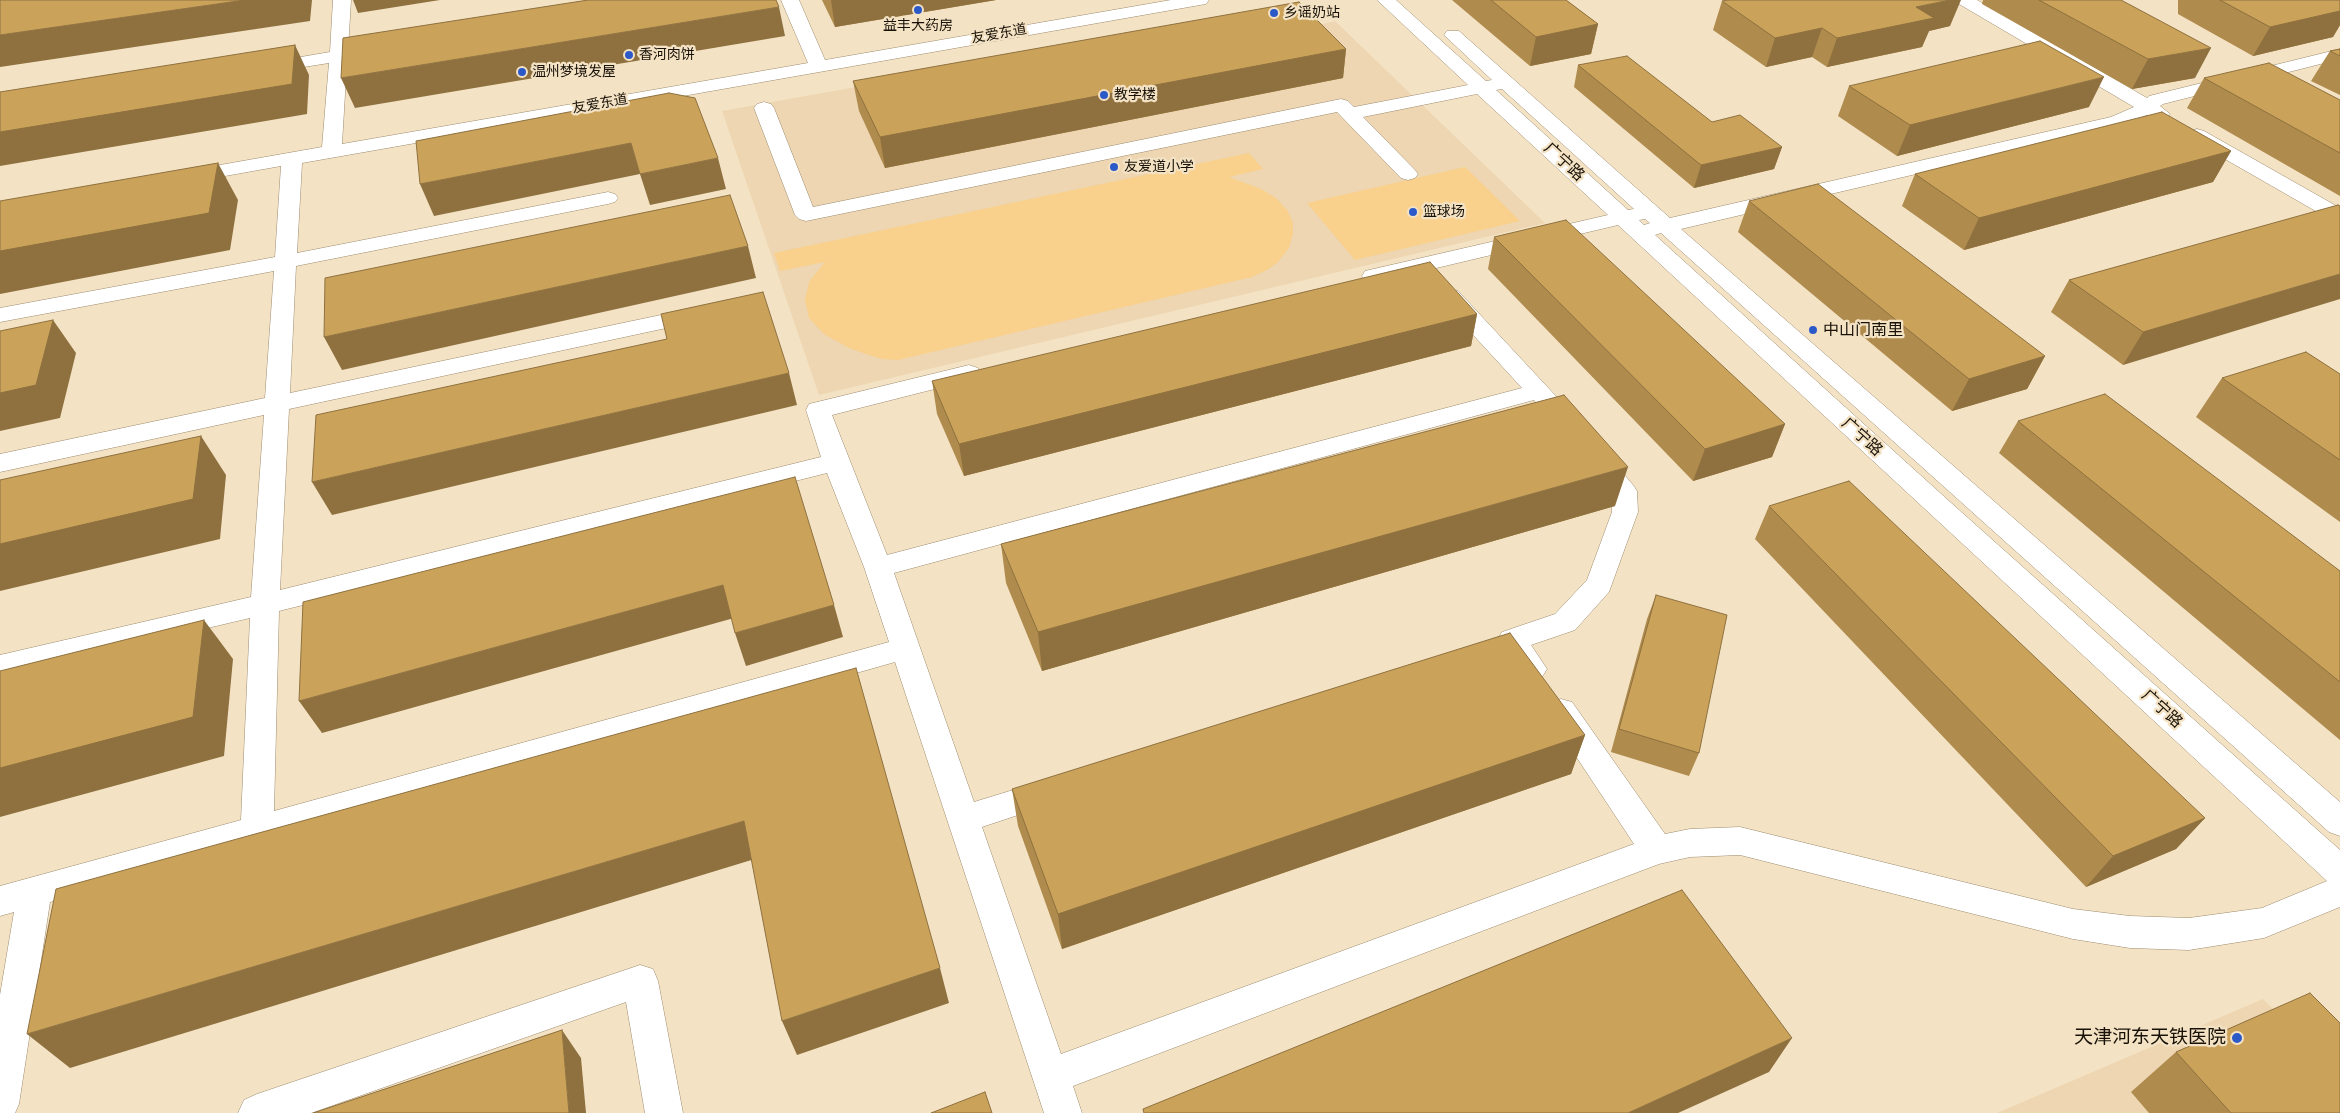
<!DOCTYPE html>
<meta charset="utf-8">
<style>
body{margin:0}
canvas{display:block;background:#f4e2c4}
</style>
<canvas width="2340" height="1113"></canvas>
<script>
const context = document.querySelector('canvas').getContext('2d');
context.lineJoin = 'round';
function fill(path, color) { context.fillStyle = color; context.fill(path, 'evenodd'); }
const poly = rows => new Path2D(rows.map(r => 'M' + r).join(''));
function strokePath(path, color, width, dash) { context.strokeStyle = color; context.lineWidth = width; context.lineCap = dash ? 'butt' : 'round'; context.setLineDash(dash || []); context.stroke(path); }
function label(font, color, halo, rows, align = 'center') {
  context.font = font + ' "Zilla Slab","Noto Sans SC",serif'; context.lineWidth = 4.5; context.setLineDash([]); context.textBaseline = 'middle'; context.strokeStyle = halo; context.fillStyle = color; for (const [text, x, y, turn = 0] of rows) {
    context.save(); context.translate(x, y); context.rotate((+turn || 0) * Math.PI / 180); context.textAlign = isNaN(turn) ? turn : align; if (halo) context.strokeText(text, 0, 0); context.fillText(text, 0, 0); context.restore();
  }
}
const built = poly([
 [1241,18,1308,20,1323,24,1335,21,1545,223,819,395,722,111],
 [2263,999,2340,1077,2340,1113,1997,1113]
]);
const green = poly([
 [1249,153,1263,169,1229,177,1261,189,1276,198,1287,210,1293,223,1293,234,1289,248,1277,263,1267,270,1252,277,898,360,882,359,863,353,849,348,824,334,809,318,805,300,809,282,825,262,780,271,774,253],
 [1465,167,1520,221,1355,260,1307,203]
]);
const minor = poly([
 [333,0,351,0,348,50,379,45,385,46,388,50,385,54,347,61,342,144,808,63,781,0,799,0,825,60,1171,0,1209,0,1206,4,1200,5,302,163,297,253,608,192,615,194,618,198,615,202,608,204,296,266,290,393,699,307,707,309,710,314,707,319,699,321,289,409,280,590,821,457,806,410,809,404,969,365,978,368,981,373,978,378,832,415,887,555,1522,388,1442,301,1439,296,1442,291,1450,289,1458,291,1580,422,1584,428,1580,434,1571,436,1562,434,1534,400,894,573,974,802,1049,779,1060,783,1065,792,1060,801,982,827,1061,1054,1634,844,1546,711,1550,702,1561,699,1572,702,1665,834,1690,829,1740,827,2073,909,2130,916,2189,918,2262,908,2327,881,1618,225,1373,283,1365,281,1362,276,1365,271,1608,215,1477,94,1363,117,1415,170,1418,174,1415,178,1408,180,1401,178,1337,112,806,221,799,219,795,215,754,108,757,104,764,102,771,104,774,108,813,207,1341,99,1348,101,1354,107,1468,85,1377,0,1396,0,1486,81,1492,80,1444,35,1447,31,1459,31,1670,218,2111,117,2134,107,1959,4,1956,0,1977,0,2147,98,2149,96,2340,49,2340,59,2163,104,2160,106,2170,114,2167,118,2160,120,2147,115,2117,127,1681,229,2340,802,2340,836,2329,832,1661,233,1655,235,1949,501,2340,850,2340,907,2264,938,2189,950,2130,948,2073,939,1740,855,1690,857,1659,864,1073,1086,1082,1113,1044,1113,895,662,50,902,19,1104,15,1113,0,1113,0,995,14,912,0,916,0,886,241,820,250,618,0,677,0,655,251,597,264,415,0,472,0,454,265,398,274,271,0,322,0,308,275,257,281,166,186,183,179,181,176,177,179,173,186,171,322,147,329,63,266,73,260,72,257,68,260,64,266,63,330,52,333,0],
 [1502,89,1634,209,1628,210,1496,90,1502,89],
 [1645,219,1650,223,1644,225,1639,220,1645,219],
 [827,473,864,567,889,642,274,811,279,611,827,473],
 [2197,129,2204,131,2340,208,2340,223,2333,221,2190,139,2187,135,2190,131,2197,129],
 [1597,450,1606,453,1633,485,1637,491,1638,512,1609,592,1575,630,1531,645,1547,669,1542,677,1532,680,1522,677,1497,640,1502,632,1555,614,1587,580,1612,512,1611,493,1584,459,1588,453,1597,450],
 [640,965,653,969,658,981,683,1113,645,1113,626,1002,311,1113,238,1113,244,1100,257,1094,640,965]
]);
const wall = poly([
 [822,0,996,0,835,27],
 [1452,0,1566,0,1598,24,1591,54,1530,66],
 [1983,0,2121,0,2195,78,2132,89,1982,4],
 [2178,0,2340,0,2340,25,2333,37,2253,56,2178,14],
 [1722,1,1950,26,1929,31,1922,47,1827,67,1812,57,1766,67,1713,30],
 [1346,49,1343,78,885,168,859,111,853,81],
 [2340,49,2340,95,2311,81,2330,51],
 [1578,65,1712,122,1782,147,1774,169,1694,188,1574,87],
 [2204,78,2340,100,2340,196,2187,108],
 [1849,86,2089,107,1897,156,1838,116],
 [2231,151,2213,182,1964,250,1902,206,1915,174],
 [1749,201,2045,356,2027,389,1952,411,1738,232],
 [2340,206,2123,365,2051,312,2069,280],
 [1494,237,1785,424,1772,457,1693,481,1488,269],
 [1477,314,1471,346,964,476,937,414,932,381],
 [2340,374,2340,522,2196,417,2222,378],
 [2018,421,2340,571,2340,740,1999,453],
 [1615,506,1042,671,1006,583,1001,544],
 [1769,506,2205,818,2176,849,2086,887,1755,539],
 [1656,595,1699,753,1689,776,1611,752,1647,619],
 [1585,735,1571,774,1062,949,1018,826,1012,789],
 [2176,1052,2340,1113,2149,1113,2131,1092]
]);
const shadedWall = poly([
 [245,0,312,0,310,21,0,67,0,35],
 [353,0,440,0,358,13],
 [831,0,996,0,835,27],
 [1950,0,1961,0,1950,26,1929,31,1922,47,1827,67,1837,38,1916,7],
 [779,7,785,36,355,108,341,78],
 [2340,11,2340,25,2333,37,2253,56,2270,27],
 [1598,24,1591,54,1530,66,1536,37],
 [1822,28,1812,57,1766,67,1775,38],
 [295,45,309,75,307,114,0,166,0,132],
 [2211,48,2195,78,2132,89,2148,59],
 [1346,49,1343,78,885,168,880,137],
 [2104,77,2089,107,1897,156,1910,125],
 [631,143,640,174,434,216,420,184],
 [1782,147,1774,169,1694,188,1701,165],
 [2231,151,2213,182,1964,250,1979,218],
 [718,158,726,189,650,205,640,174],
 [218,163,238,200,230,250,0,294,0,251],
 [748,246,756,278,342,370,324,337],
 [2340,274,2340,299,2123,365,2143,332],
 [1477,314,1471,346,964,476,959,444],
 [53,320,76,353,60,418,0,431,0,393],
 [2045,356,2027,389,1952,411,1969,379],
 [789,373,797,405,332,515,312,482],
 [1785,424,1772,457,1693,481,1705,449],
 [201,436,226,475,220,539,0,591,0,544],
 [1628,467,1615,506,1042,671,1038,632],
 [723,585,734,618,322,733,299,701],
 [834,605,843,637,746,666,735,633],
 [204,620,233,659,224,756,0,817,0,768],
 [1585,735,1571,774,1062,949,1058,914],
 [2205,818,2176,849,2086,887,2113,856],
 [744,821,758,858,70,1068,27,1034],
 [940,968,949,1003,797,1055,782,1021],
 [562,1030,581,1058,586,1113,569,1113],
 [1792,1038,1769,1072,1678,1113,1628,1113]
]);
const building = poly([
 [0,0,245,0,0,35,0,0],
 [588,0,776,0,779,7,341,78,343,38,588,0],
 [1491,0,1566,0,1598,24,1536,37,1491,0],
 [1728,0,1950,0,1916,7,1934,18,1837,38,1822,28,1775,38,1722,1,1728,0],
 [2039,0,2121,0,2211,48,2148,59,2039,0],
 [2220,0,2340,0,2340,11,2270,27,2220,0],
 [1299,2,1346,49,880,137,853,81,1299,2],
 [2040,41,2104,77,1910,125,1849,86,2040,41],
 [295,45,292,84,0,132,0,92,295,45],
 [2340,49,2340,56,2330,51,2340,49],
 [1627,56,1712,122,1740,115,1782,147,1701,165,1578,65,1627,56],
 [2269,63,2340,100,2340,153,2204,78,2269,63],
 [669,93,695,98,718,158,640,174,631,143,420,184,416,141,669,93],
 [2162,112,2231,151,1979,218,1915,174,2162,112],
 [218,163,209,213,0,251,0,201,218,163],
 [1818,184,2045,356,1969,379,1749,201,1818,184],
 [730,195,748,246,324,337,325,278,730,195],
 [2338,205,2340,206,2340,274,2143,332,2069,280,2338,205],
 [1566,220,1785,424,1705,449,1494,237,1566,220],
 [1430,262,1477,314,959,444,932,381,1430,262],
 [763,292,789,373,312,482,316,415,667,339,661,314,763,292],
 [53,320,36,385,0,393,0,331,53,320],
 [2306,352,2340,374,2340,460,2222,378,2306,352],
 [2105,394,2340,571,2340,682,2018,421,2105,394],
 [1564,395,1628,467,1038,632,1001,544,1564,395],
 [201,436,193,499,0,544,0,480,201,436],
 [795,477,834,605,735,633,723,585,299,701,303,602,795,477],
 [1849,481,2205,818,2113,856,1769,506,1849,481],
 [1656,595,1727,615,1699,753,1619,729,1656,595],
 [204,620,193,717,0,768,0,671,204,620],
 [1510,633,1585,735,1058,914,1012,789,1510,633],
 [856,668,940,968,782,1021,744,821,27,1034,56,889,856,668],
 [1682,890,1792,1038,1628,1113,1144,1113,1143,1109,1682,890],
 [2310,993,2340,1023,2340,1113,2231,1113,2176,1052,2310,993],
 [562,1030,569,1113,313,1113,562,1030],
 [985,1092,992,1113,931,1113,985,1092]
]);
const markers = [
 [918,10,5,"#2c59c8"],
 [1274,13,5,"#2c59c8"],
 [629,55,5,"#2c59c8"],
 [522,72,5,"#2c59c8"],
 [1104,95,5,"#2c59c8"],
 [1114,167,5,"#2c59c8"],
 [1413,212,5,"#2c59c8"],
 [1813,330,5,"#2c59c8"],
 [2237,1038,6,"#2c59c8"]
];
const farPoinames = [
 ["乡谣奶站",1284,13],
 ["益丰大药房",918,26,"center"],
 ["香河肉饼",639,55],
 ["温州梦境发屋",532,72],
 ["教学楼",1114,95],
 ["友爱道小学",1124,167],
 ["篮球场",1423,212]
];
const farStreetnames = [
 ["友爱东道",999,34,-10],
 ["友爱东道",600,104,-10]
];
const streetNames = [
 ["广宁路",1564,162,43],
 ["广宁路",1862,437,42],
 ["广宁路",2162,709,42]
];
const poiNames = [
 ["中山门南里",1823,330]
];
const nearPoinames = [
 ["天津河东天铁医院",2226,1038]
];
fill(built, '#edd6b1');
fill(green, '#f9d08c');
strokePath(minor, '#9d8c70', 1);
fill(minor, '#fff');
fill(wall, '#af8b4d');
fill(shadedWall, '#8e713f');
fill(building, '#cba25a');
strokePath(building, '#8e713f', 1);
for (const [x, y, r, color] of markers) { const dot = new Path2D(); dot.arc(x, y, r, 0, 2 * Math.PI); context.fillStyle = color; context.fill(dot); strokePath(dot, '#f4e2c4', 2); }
label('14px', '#171107', '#f4e2c4', farPoinames, 'left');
label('14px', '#171107', '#f4e2c4', farStreetnames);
label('16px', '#171107', '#f4e2c4', streetNames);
label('16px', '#171107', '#f4e2c4', poiNames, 'left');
label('19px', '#171107', '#f4e2c4', nearPoinames, 'right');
</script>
